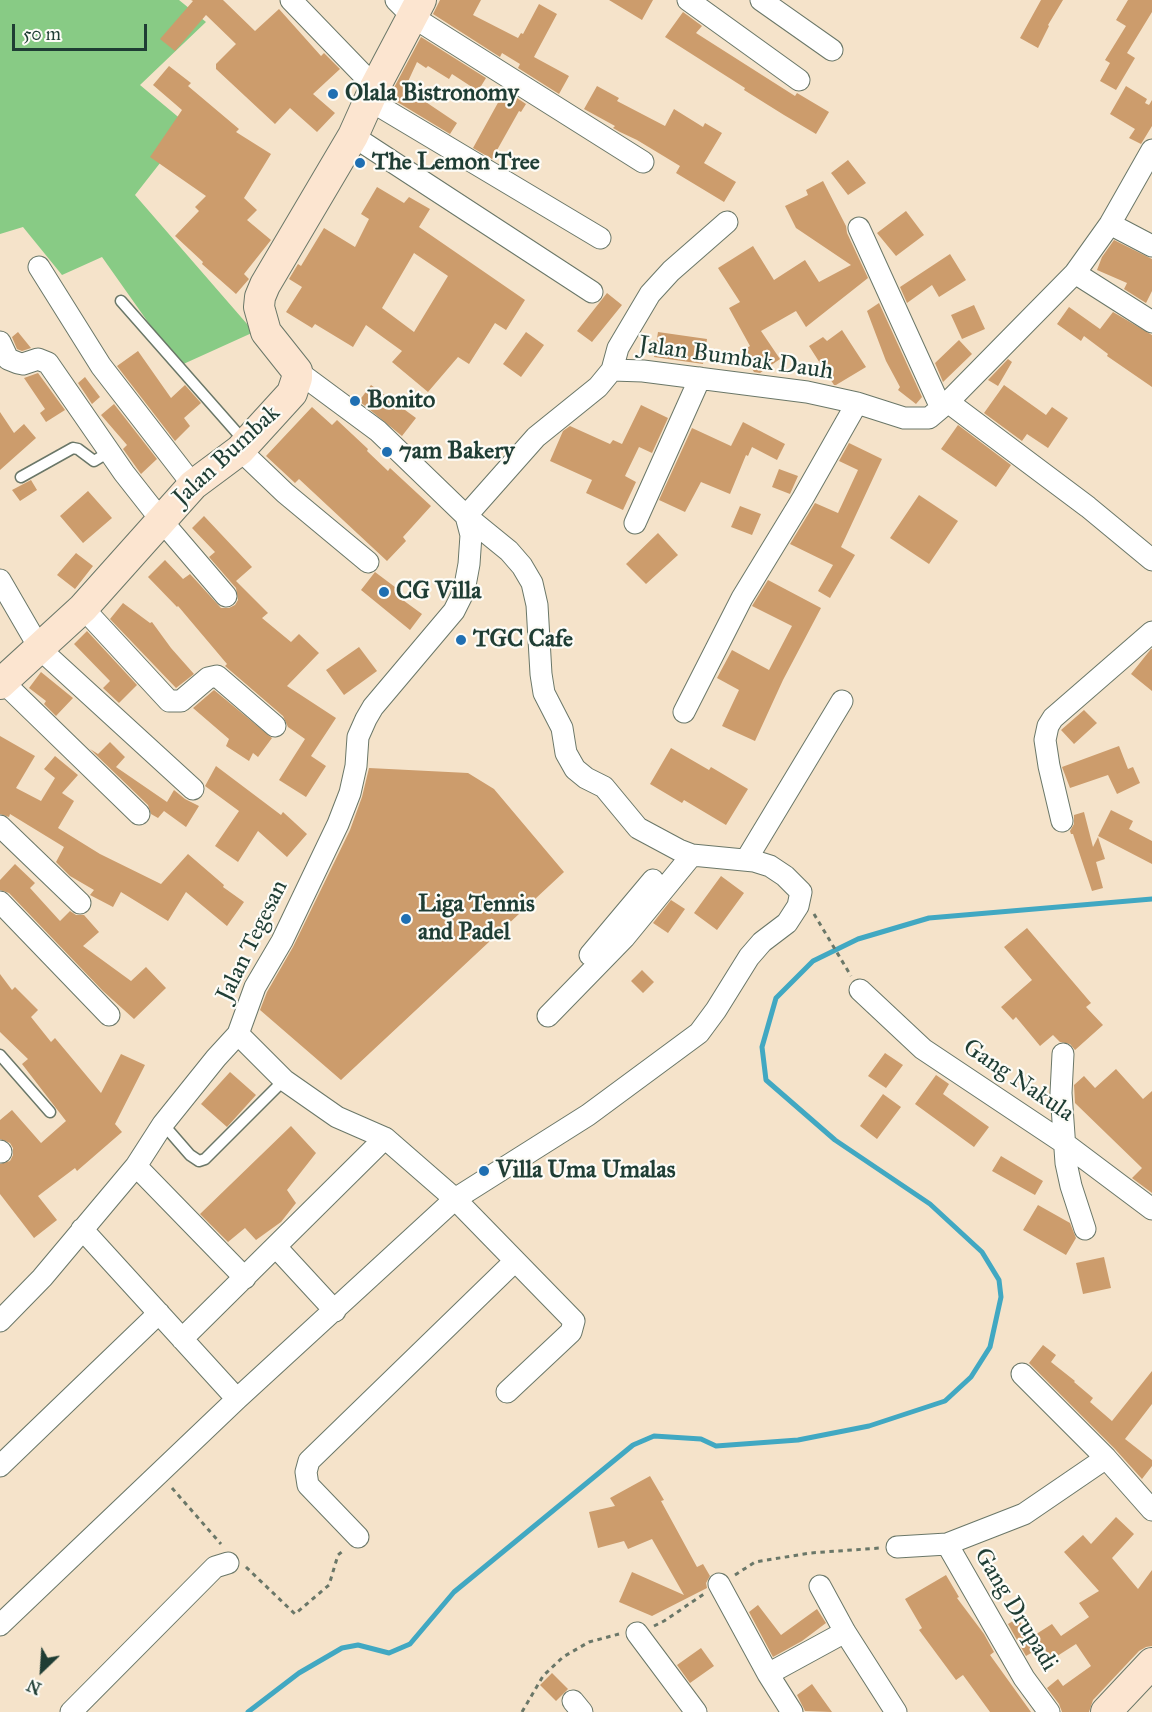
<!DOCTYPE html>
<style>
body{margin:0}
#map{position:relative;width:1152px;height:1712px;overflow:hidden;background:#f5e3ca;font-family:"IM FELL Great Primer",serif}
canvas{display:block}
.north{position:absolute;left:12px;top:1640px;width:60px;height:60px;-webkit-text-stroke:4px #fdfcf7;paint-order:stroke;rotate:205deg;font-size:16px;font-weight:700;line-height:24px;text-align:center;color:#1f3d34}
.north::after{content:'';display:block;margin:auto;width:21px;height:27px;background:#1f3d34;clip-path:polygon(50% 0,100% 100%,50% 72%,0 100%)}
.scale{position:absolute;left:12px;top:24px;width:135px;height:27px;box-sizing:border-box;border:3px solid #1f3d34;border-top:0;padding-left:8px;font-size:18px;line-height:21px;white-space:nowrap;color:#1f3d34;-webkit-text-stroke:4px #fdfcf7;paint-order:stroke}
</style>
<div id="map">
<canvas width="1152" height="1712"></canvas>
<div class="north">N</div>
<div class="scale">50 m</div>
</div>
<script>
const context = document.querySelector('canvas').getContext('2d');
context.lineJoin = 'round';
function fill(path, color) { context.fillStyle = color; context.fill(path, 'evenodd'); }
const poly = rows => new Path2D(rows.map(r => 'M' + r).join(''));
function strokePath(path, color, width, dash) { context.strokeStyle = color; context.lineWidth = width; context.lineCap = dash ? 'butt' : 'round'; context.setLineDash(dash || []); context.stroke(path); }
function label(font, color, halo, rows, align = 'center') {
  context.font = font + ' "IM FELL Great Primer",serif'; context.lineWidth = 4.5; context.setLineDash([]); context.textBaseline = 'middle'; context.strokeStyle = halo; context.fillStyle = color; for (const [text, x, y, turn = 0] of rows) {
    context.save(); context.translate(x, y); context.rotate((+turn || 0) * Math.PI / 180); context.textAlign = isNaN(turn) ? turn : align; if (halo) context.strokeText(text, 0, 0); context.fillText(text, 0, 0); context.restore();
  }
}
const green = poly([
 [0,0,179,0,206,22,140,85,189,126,135,195,254,332,179,366,102,257,62,275,23,227,0,234]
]);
const stream = poly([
 [248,1712,299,1673,342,1648,358,1645,389,1653,410,1644,454,1592,633,1445,654,1436,701,1439,716,1446,798,1440,869,1426,945,1401,971,1377,990,1347,1001,1297,999,1280,982,1252,930,1204,835,1140,766,1080,762,1047,776,998,813,961,858,939,929,918,1152,899]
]);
const building = poly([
 [191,0,223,0,255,31,279,9,321,56,324,53,340,69,313,94,335,113,317,132,290,108,275,124,216,69,216,64,236,44,206,15,175,51,160,39,193,1],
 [440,0,481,0,473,15,518,38,521,33,523,34,539,4,557,14,534,57,569,76,559,94,518,68,520,64,502,53,500,57,433,14],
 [609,0,653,0,642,20],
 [1041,0,1063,0,1048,25,1049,26,1038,48,1020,38],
 [1128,0,1152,0,1152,12,1127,53,1135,58,1116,90,1100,81,1110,63,1105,60,1126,26,1116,20],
 [683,12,702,26,696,33,795,96,797,93,829,112,816,134,784,115,744,90,745,88,665,37],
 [421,37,486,78,478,91,452,74,449,79,428,66,426,68,417,62,405,88,457,123,450,134,389,97],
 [169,66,191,83,188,86,239,129,236,132,271,154,244,198,257,210,247,220,271,240,244,274,249,279,236,294,202,264,203,262,175,236,199,211,195,207,206,196,150,157,182,110,153,85],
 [597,86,619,98,617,101,665,126,674,109,703,127,705,123,722,133,704,163,736,182,724,202,676,173,680,166,637,140,620,132,613,128,615,126,584,109],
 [1126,86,1147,99,1145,103,1149,105,1152,100,1152,126,1141,144,1129,138,1135,129,1110,114],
 [505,90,526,104,521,112,519,111,492,159,473,148],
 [848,160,866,183,848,195,831,173],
 [823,181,846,226,847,233,868,278,806,327,796,311,761,331,780,359,760,373,754,372,741,352,750,346,729,308,740,302,718,268,753,246,774,280,805,260,819,282,851,265,796,228,785,206,808,195,806,190],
 [377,187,404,203,409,197,430,209,419,227,525,300,506,330,495,323,469,364,458,357,428,392,392,362,402,351,366,325,353,347,315,324,312,328,286,312,302,287,289,279,298,264,301,266,324,228,355,247,369,219,361,214],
 [414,253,448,276,414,332,382,308],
 [906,211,924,235,896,256,877,233],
 [1114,240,1152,259,1152,291,1146,303,1124,289,1127,283,1097,270,1102,257],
 [950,254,966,280,939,297,932,285,907,303,900,287],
 [607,293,622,305,592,342,577,331],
 [879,303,922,397,916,404,898,390,900,387,886,361,867,311],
 [974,305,985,329,962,339,951,315],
 [1069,307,1100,329,1113,312,1152,335,1152,387,1107,356,1108,354,1084,336,1081,341,1057,324],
 [842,330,866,367,836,385,834,385,809,346,823,337,827,341],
 [18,332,31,348,22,351,17,349,12,337],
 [526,332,544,345,521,377,503,364],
 [658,332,707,339,703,364,654,357],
 [959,340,972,354,943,382,935,363],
 [138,351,171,398,185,385,201,403,184,418,190,426,175,441,117,366],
 [1008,359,1012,362,998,386,988,380],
 [38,373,65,410,46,422,40,413,45,409,24,378],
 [85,377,100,397,92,404,78,383],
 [371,385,416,418,402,436,359,401],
 [1004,385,1046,415,1052,407,1068,418,1048,448,1027,434,1022,441,984,413],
 [114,404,157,459,141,474,123,449,127,445,101,415],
 [641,405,668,418,652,453,639,447,625,476,636,482,623,510,586,493,592,480,550,461,563,431,570,426,610,444,613,440,622,444],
 [312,407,332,425,337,420,368,449,367,451,388,471,390,468,431,506,403,537,406,541,387,561,299,479,295,483,266,456],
 [0,412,14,433,24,424,36,438,0,470],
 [743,422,785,444,777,460,752,447,748,456,746,455,730,494,701,482,685,512,659,500,692,428,731,446],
 [958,425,1011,465,996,487,941,449],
 [849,443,882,459,841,547,855,555,830,598,818,591,833,565,790,544,815,503,838,513,858,470,839,461],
 [779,469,798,476,790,494,772,487],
 [31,480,37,490,20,501,12,490],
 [88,491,112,518,83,543,60,516],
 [919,495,958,521,929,564,890,538],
 [740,506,761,514,752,535,731,527],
 [204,516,252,567,236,581,268,613,262,618,291,642,299,634,319,653,287,686,336,718,311,756,326,766,306,797,279,780,305,739,288,727,283,716,225,666,227,664,178,606,177,607,148,577,165,560,183,579,190,574,221,608,229,608,235,605,238,600,236,588,209,557,215,552,192,528],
 [658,533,678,555,646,584,626,564],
 [76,553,93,566,75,589,57,575],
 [375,572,399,590,396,595,422,614,410,630,361,590],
 [768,580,821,608,783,680,755,741,722,726,739,690,717,678,732,650,769,670,792,626,752,606],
 [123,603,150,623,152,622,171,648,194,674,176,688,110,619],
 [87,631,137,685,119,703,103,688,110,681,74,644],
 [359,647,377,671,344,695,326,670],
 [1151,649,1152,649,1152,691,1131,674],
 [41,672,73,698,56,716,44,704,46,701,29,688],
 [214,690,272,738,258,757,253,753,249,761,226,746,229,739,193,708],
 [1084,710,1097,723,1074,744,1061,730],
 [0,736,35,756,16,788,41,801,55,778,44,769,55,756,78,775,62,793,74,801,58,828,100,854,161,884,188,854,224,885,223,887,244,902,227,926,186,892,168,921,121,892,113,907,90,895,94,890,70,876,56,862,64,847,10,814,9,817,0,814],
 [110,742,125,757,116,767,167,802,174,790,185,799,199,806,186,827,164,811,158,818,151,814,148,805,90,749,98,754],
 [1119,746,1128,769,1133,767,1140,783,1117,794,1108,775,1070,788,1062,767],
 [671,748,709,770,711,767,748,789,726,825,684,800,682,803,650,784],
 [216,766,281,815,283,812,307,834,287,857,258,831,238,862,215,846,239,811,205,786],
 [369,768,468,773,494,789,564,872,341,1080,260,1010,267,992,293,947,350,830,362,797],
 [1111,810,1133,821,1129,829,1152,841,1152,864,1098,836],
 [1084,812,1093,847,1098,837,1105,859,1096,862,1103,888,1092,891,1073,834,1071,834,1070,831,1074,824,1074,815],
 [15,864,35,883,30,888,60,921,70,911,76,915,84,915,99,932,83,946,131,981,146,967,166,988,134,1019,103,991,9,893,0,890,0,880],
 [721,876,744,893,717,930,694,913],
 [671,900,685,909,668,933,653,923],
 [1027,928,1091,1003,1086,1007,1103,1025,1075,1050,1070,1044,1060,1042,1053,1035,1040,1046,1016,1017,1013,1020,1001,1007,1032,980,1004,947],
 [642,970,654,982,643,993,631,981],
 [0,974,12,990,15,987,38,1010,31,1017,51,1042,55,1038,101,1093,121,1054,145,1065,115,1124,122,1132,77,1171,75,1168,38,1196,57,1220,34,1238,0,1194,0,1164,10,1161,13,1155,13,1148,10,1143,0,1139,0,1120,12,1110,41,1143,66,1121,22,1064,28,1059,0,1032],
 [885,1053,903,1065,886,1088,868,1076],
 [1116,1069,1143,1099,1152,1091,1152,1193,1132,1178,1142,1168,1075,1103,1074,1085,1084,1076,1095,1088],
 [230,1072,256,1095,227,1127,201,1104],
 [936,1075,949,1084,943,1094,989,1127,974,1147,915,1104],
 [883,1094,901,1107,877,1139,860,1126],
 [291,1126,316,1153,287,1190,296,1203,281,1222,256,1240,245,1228,228,1242,200,1214],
 [1001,1156,1043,1181,1035,1195,992,1171],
 [1038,1205,1070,1223,1076,1238,1066,1255,1023,1230],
 [1104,1257,1111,1288,1083,1294,1076,1263],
 [1043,1345,1056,1355,1051,1362,1075,1381,1074,1382,1093,1398,1090,1402,1112,1421,1152,1371,1152,1404,1125,1439,1152,1460,1152,1466,1142,1479,1115,1449,1029,1363],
 [650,1476,664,1500,661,1501,697,1567,703,1564,710,1576,706,1583,707,1588,652,1616,619,1602,632,1572,684,1595,652,1539,628,1549,624,1541,598,1548,589,1512,615,1506,610,1498],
 [1116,1517,1134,1534,1112,1558,1138,1589,1152,1570,1152,1646,1146,1647,1139,1651,1093,1700,1089,1712,1062,1712,1059,1704,1047,1688,1058,1679,1063,1686,1091,1666,1076,1644,1051,1660,1043,1646,1026,1656,1008,1624,1018,1618,1030,1638,1052,1624,1061,1636,1089,1617,1079,1603,1099,1591,1064,1552,1083,1535,1091,1544],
 [946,1575,959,1597,957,1598,984,1634,994,1652,990,1655,1031,1712,990,1712,963,1675,956,1680,919,1630,922,1628,905,1599],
 [758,1605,781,1635,817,1609,826,1623,802,1641,773,1657,749,1612],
 [701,1648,714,1666,690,1683,677,1665],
 [552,1673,568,1689,556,1701,540,1685],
 [812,1684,832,1712,805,1711,797,1695]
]);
const path = poly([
 [814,914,851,976],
 [172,1488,221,1544],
 [246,1567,295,1614,329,1585,338,1555,344,1550],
 [735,1575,755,1562,810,1553,880,1548],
 [654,1626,664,1621,704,1594],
 [522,1712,543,1676,563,1657,589,1642,619,1634]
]);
const lane = poly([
 [121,301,246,443],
 [21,477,73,448,78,449,94,461,109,452],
 [0,1055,50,1112],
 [163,1124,190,1155,199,1161,205,1159,284,1080]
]);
const street = poly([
 [291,0,375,87],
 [396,0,413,17,643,162],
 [688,0,799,80],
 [761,0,832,50],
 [369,100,600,238],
 [353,136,592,292],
 [1110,224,1152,246],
 [859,228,941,408],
 [39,267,101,366,193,485],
 [1075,273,1152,322],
 [0,342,8,359,18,363,23,364,38,359,48,363,124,473,161,520,226,596],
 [612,370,618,348,650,294,671,271,727,222],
 [948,402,1088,507,1152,560],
 [240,450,285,493,368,562],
 [466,516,471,535,469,564,464,591,454,611,373,707,366,719,358,737,356,766,350,793,338,824,282,941,255,987,238,1034,284,1080,337,1117,385,1138,455,1199,574,1321,571,1332,507,1392],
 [466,516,536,437,598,387,612,370,643,371,807,392,857,403,904,418,929,418,948,402,1075,273,1110,224,1152,150],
 [635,523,700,378],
 [0,580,40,649,193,789],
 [83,608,169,701,181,701,208,678,217,676,275,726],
 [0,679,139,814],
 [684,712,742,598,803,498,857,403],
 [1062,821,1049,766,1045,740,1048,726,1053,718,1152,632],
 [0,826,80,903],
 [746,860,842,701],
 [0,902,109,1015],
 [590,955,653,880],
 [860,990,923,1049,1064,1143,1152,1209],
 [548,1016,624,938,692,855],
 [1063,1054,1061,1093,1066,1163,1071,1186,1085,1229],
 [0,1151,1,1152],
 [136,1166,245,1278],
 [82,1229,237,1399],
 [276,1247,335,1311],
 [0,1321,42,1278,136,1166,163,1124,216,1058,238,1034],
 [182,1339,385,1138],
 [1022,1374,1106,1458,1152,1510],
 [0,1466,159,1313],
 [358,1537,308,1485,306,1472,309,1461,515,1261],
 [947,1544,1024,1514,1106,1458],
 [897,1547,947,1544,1024,1678,1049,1712],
 [719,1584,768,1674,792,1712],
 [820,1586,845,1632,896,1712],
 [0,1625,237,1399,455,1199,588,1115,699,1033,716,1010,749,957,762,942,787,923,798,906,801,892,785,876,770,866,754,861,692,855,679,850,638,828,604,787,586,778,575,769,566,753,562,728,544,693,541,674,537,605,532,583,522,566,509,551,466,516,378,431,297,371],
 [637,1633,696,1712],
 [768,1674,845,1632],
 [573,1701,582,1712],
 [71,1712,215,1567,228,1563]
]);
const secondary = poly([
 [0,684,83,608,193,485,240,450,292,393,297,378,297,371,266,332,259,307,260,297,265,285,353,136,375,87,421,0],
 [1106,1712,1152,1663]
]);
const markers = [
 [333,94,6,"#1f6fb2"],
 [360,163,6,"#1f6fb2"],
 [355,401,6,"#1f6fb2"],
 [387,452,6,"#1f6fb2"],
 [384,592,6,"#1f6fb2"],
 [461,640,6,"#1f6fb2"],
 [406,919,6,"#1f6fb2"],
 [484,1171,6,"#1f6fb2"]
];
const poiNames = [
 ["Olala Bistronomy",345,94],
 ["The Lemon Tree",372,163],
 ["Bonito",367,401],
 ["7am Bakery",399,452],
 ["CG Villa",396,592],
 ["TGC Cafe",473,640],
 ["Liga Tennis",418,905],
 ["and Padel",418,933],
 ["Villa Uma Umalas",496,1171]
];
const streetNames = [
 ["Jalan Bumbak Dauh",736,359,8],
 ["Jalan Bumbak",227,456,-43],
 ["Jalan Tegesan",253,941,-64],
 ["Gang Nakula",1018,1081,34],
 ["Gang Drupadi",1015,1610,59]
];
fill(green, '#88cb85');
strokePath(stream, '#41a8c2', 5);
fill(building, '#cc9c6c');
strokePath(lane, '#6a7768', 13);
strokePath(street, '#6a7768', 23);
strokePath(secondary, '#6a7768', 32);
strokePath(path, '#6a7768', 3, [4.5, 4.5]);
strokePath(lane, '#fff', 10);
strokePath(street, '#fff', 21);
strokePath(secondary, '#fce5d0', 30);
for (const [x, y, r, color] of markers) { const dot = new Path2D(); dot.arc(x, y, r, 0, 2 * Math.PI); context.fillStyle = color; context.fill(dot); strokePath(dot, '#fdfcf7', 2); }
label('bold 24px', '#1f3d34', '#fdfcf7', poiNames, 'left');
label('24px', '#1f3d34', '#fdfcf7', streetNames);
</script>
